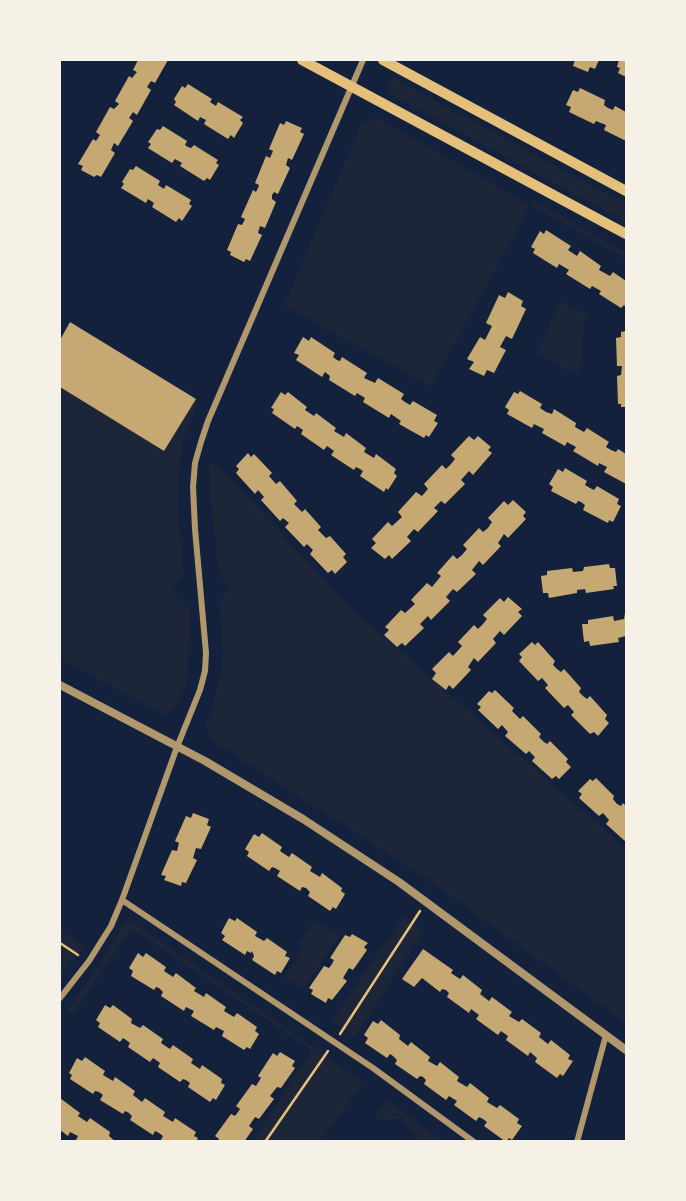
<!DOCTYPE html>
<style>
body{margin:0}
#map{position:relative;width:686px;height:1201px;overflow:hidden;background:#14213d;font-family:Quicksand,sans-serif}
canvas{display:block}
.frame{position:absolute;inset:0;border:61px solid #f6f1e7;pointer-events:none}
</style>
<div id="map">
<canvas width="686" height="1201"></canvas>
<div class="frame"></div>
</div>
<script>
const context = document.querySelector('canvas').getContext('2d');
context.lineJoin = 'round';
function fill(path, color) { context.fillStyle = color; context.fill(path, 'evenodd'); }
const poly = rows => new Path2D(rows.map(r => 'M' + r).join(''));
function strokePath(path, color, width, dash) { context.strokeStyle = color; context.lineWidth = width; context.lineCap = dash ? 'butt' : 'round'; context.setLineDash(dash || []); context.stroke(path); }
const green = poly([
 [394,78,626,204,626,222,386,92],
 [377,118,530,205,534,200,626,253,626,259,531,205,431,386,284,306,362,122],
 [560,302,585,314,580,377,537,353],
 [60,387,164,451,196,399,198,404,184,438,180,461,177,503,184,574,172,591,190,611,188,675,183,692,174,709,166,715,60,659],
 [209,463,218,466,354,611,626,849,626,1023,425,877,217,744,213,740,205,726,213,707,222,668,223,648,219,602,229,587,218,570,210,492],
 [405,915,424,930,354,1037,331,1021],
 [315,921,340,936,303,989,284,978,303,949,298,944],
 [127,923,134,923,315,1048,363,1084,320,1141,253,1141,310,1055,311,1051,308,1048,135,930,132,930,129,933,73,1014,67,1010,99,965,122,927],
 [60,930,84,946,60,979],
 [387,1100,440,1139,439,1141,419,1141,401,1119,381,1120,374,1116]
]);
const building = poly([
 [138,60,168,60,155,83,151,81,147,87,151,90,137,115,133,112,129,118,133,121,118,146,114,143,111,150,115,153,101,177,97,175,94,177,81,170,83,166,78,164,93,139,96,141,100,135,96,132,110,107,114,109,119,104,115,101,129,76,132,78,137,72,133,70],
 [575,60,599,60,595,69,590,67,588,72,573,66],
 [619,60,626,60,626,77,618,73,620,68,617,67],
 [188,84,212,99,210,102,216,106,218,102,243,117,240,120,243,123,234,138,231,135,228,139,204,124,206,120,200,117,198,121,174,105,176,102,174,99,182,86,185,88],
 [580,88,605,100,604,105,608,108,613,110,615,106,626,112,626,141,604,130,606,125,596,121,594,124,569,112,571,107,566,105,573,90,578,92],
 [286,121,302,128,300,132,304,134,292,160,288,158,286,165,290,168,278,194,274,192,272,195,272,199,276,202,265,228,260,226,258,233,262,235,250,261,246,259,244,262,230,255,231,252,227,250,238,224,242,225,245,219,241,217,253,190,256,192,258,188,259,185,255,183,266,156,270,158,273,151,269,149,280,123,284,125],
 [163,126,187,141,185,145,188,147,191,148,194,145,218,160,216,163,219,165,210,180,207,178,204,181,180,166,182,163,175,159,172,163,148,148,151,144,148,142,157,129,160,130],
 [136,166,160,181,158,185,164,189,166,185,191,200,189,204,192,206,182,221,179,218,176,222,152,207,154,203,148,199,146,203,121,188,124,184,122,182,130,169,133,170],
 [546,230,571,246,568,250,577,256,580,251,601,266,599,270,610,276,613,272,626,281,626,307,624,305,621,308,599,294,601,291,592,286,590,289,566,274,569,270,559,264,557,268,533,253,535,249,531,247,540,231,544,234],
 [508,292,523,301,521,306,526,309,512,339,506,336,500,347,506,350,494,373,487,370,484,376,469,369,474,362,467,359,480,337,485,340,492,326,486,323,499,295,505,298],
 [70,322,196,399,164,451,60,387,60,340],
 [626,331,626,407,621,407,621,404,618,404,617,376,621,375,622,366,617,366,616,338,621,337,621,332],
 [303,337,309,341,311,337,335,353,333,357,337,360,340,361,342,357,367,373,364,378,375,383,378,378,404,394,401,399,405,402,410,405,413,401,437,415,434,421,438,423,429,437,426,435,424,438,399,424,401,421,391,414,389,418,363,402,365,398,357,393,355,396,329,380,330,376,325,372,322,377,296,360,299,355,294,353],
 [520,391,542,404,540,408,546,412,552,414,554,409,576,423,575,427,584,432,587,428,609,442,606,447,611,450,616,452,618,449,626,454,626,484,604,472,607,467,599,463,598,466,573,451,576,447,567,442,565,446,542,433,544,429,534,424,532,428,507,414,509,410,505,407,514,392,518,394],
 [281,392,285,395,288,392,307,407,305,410,314,416,316,413,336,428,334,431,344,437,346,433,366,448,364,452,374,458,376,454,396,469,394,473,397,476,388,490,386,488,384,492,360,476,363,471,360,469,356,467,354,470,331,455,334,451,330,448,327,446,324,450,301,434,303,430,297,426,295,429,272,413,274,409,271,408],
 [469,436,474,440,478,436,491,447,488,450,492,453,473,475,469,471,461,480,465,484,445,504,441,501,434,508,438,511,418,532,414,529,407,537,411,541,392,559,389,555,385,559,371,548,376,543,372,539,388,522,392,526,402,517,398,512,416,492,422,496,428,489,424,484,442,465,446,469,451,464,455,459,451,455],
 [248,453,251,457,254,454,272,473,269,476,276,484,280,481,297,501,294,504,302,512,305,509,321,527,318,530,326,538,330,536,346,554,343,557,347,562,335,574,332,570,328,573,310,554,313,550,307,544,304,547,285,527,289,523,283,518,280,521,261,500,264,497,258,490,255,494,236,473,239,469,236,466],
 [565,468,587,481,585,485,590,488,594,490,597,486,619,499,617,504,621,506,613,522,609,520,608,523,583,510,585,505,581,502,578,501,576,504,551,491,553,487,549,484,558,469,563,472],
 [513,500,526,512,523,516,526,519,508,538,504,534,498,543,501,546,483,565,479,561,472,570,476,574,457,592,453,589,446,597,450,601,431,620,428,616,420,624,424,628,405,646,402,643,397,647,384,635,389,630,385,627,401,610,405,613,415,604,411,600,427,583,432,587,441,576,437,573,453,555,457,559,462,555,467,549,463,545,479,528,483,532,488,528,492,522,488,518,504,501,508,505],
 [609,564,610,568,615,568,617,586,613,586,614,589,586,593,585,589,577,590,577,593,549,598,548,593,543,593,541,576,547,575,547,571,572,568,573,572,583,571,584,567],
 [508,597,522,609,518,612,522,616,504,635,500,631,493,639,496,643,478,662,474,658,468,667,471,670,453,689,449,685,446,690,432,679,436,673,432,669,449,652,453,656,462,646,458,642,474,625,478,629,483,624,487,619,483,615,500,598,504,602],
 [625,613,626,614,626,636,618,638,619,642,590,646,589,641,584,642,582,624,588,624,588,620,613,616,614,621,624,619],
 [532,642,535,645,538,642,555,661,553,665,557,669,561,672,564,669,581,688,579,692,583,696,587,699,590,696,607,715,605,719,609,723,598,736,594,732,590,734,571,715,574,712,568,705,564,708,545,688,548,685,542,678,538,681,519,661,522,657,519,654],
 [495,690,514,708,512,711,520,719,523,716,541,734,539,737,544,742,547,744,550,741,568,759,566,762,571,767,559,779,556,776,552,779,532,761,535,757,529,751,526,754,505,736,508,732,502,725,498,729,478,710,481,707,477,704,489,691,492,693],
 [596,778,614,796,613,799,617,804,621,806,623,803,626,806,626,842,606,824,609,820,603,813,599,816,579,798,582,794,578,791,590,779,593,781],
 [193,813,209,819,207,825,211,827,201,849,196,848,193,858,197,860,186,883,182,882,181,886,164,880,166,876,161,875,172,850,177,851,179,843,175,841,186,816,191,818],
 [262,833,282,847,280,851,289,857,292,853,312,867,310,871,320,877,322,873,342,888,341,891,345,894,336,909,333,907,330,911,308,896,310,892,306,888,302,887,300,891,277,876,280,871,275,868,272,867,269,871,247,856,249,852,245,849,254,834,259,837],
 [229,918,235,921,237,918,257,932,255,936,264,941,267,938,287,952,285,956,290,958,281,973,277,971,275,975,252,960,254,956,252,951,251,953,247,951,245,955,222,940,225,936,221,933],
 [352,934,368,943,364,947,367,950,353,970,349,968,343,978,347,981,332,1000,328,998,326,1003,311,994,313,990,309,988,324,966,329,968,332,964,334,960,330,958,345,935,350,937],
 [423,949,453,970,451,973,460,979,463,975,482,990,480,994,489,1001,492,997,512,1012,509,1016,519,1022,522,1019,541,1033,539,1037,548,1044,551,1040,570,1055,568,1059,573,1061,563,1076,560,1074,557,1078,535,1062,537,1058,530,1052,528,1056,506,1040,508,1036,501,1031,498,1035,476,1019,479,1015,471,1009,469,1013,447,997,449,993,446,990,442,989,440,992,422,978,414,987,402,979],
 [138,953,143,957,146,953,166,967,164,971,173,977,176,973,196,988,194,991,204,997,206,993,226,1007,224,1011,234,1017,237,1013,257,1027,255,1031,259,1034,250,1049,247,1047,244,1050,222,1036,224,1031,216,1027,214,1030,191,1016,194,1011,186,1007,184,1011,161,996,163,992,159,988,156,987,154,990,131,976,133,971,129,968],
 [105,1005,110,1008,113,1005,132,1019,131,1023,140,1028,143,1025,163,1039,161,1043,170,1049,173,1045,193,1059,191,1063,200,1069,202,1065,222,1079,221,1083,225,1085,216,1100,213,1098,210,1102,188,1087,190,1083,186,1080,183,1079,180,1082,158,1067,160,1063,156,1060,153,1058,150,1062,128,1047,130,1043,126,1040,123,1038,120,1042,98,1027,100,1023,96,1020],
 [381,1020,400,1035,399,1039,408,1046,411,1042,430,1057,428,1061,437,1066,440,1062,459,1077,457,1081,467,1087,470,1083,489,1098,487,1102,497,1108,500,1105,519,1119,517,1123,522,1126,512,1140,509,1138,506,1142,484,1126,487,1122,483,1119,479,1117,476,1121,454,1105,457,1101,449,1096,446,1100,424,1084,426,1080,423,1077,420,1076,417,1079,395,1064,397,1060,393,1056,390,1054,387,1058,365,1043,368,1038,364,1035,373,1021,378,1024],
 [280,1052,295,1061,292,1066,295,1068,281,1088,277,1087,270,1096,274,1099,259,1119,255,1117,249,1126,253,1129,244,1142,218,1142,219,1139,215,1136,231,1114,235,1116,238,1112,240,1109,236,1106,252,1084,256,1086,261,1078,258,1076,273,1053,277,1056],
 [85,1057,105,1071,103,1075,113,1081,115,1077,135,1091,133,1095,142,1102,145,1098,165,1112,163,1116,173,1122,175,1118,196,1132,194,1136,198,1138,196,1142,162,1142,161,1140,163,1136,159,1133,155,1131,153,1135,130,1120,132,1116,129,1113,125,1111,123,1114,100,1100,103,1095,99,1092,95,1091,93,1094,70,1079,72,1075,69,1073,77,1058,82,1061],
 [60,1098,80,1113,78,1116,87,1122,90,1118,110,1132,109,1136,116,1142,75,1142,78,1136,70,1132,68,1136,60,1130]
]);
const path = poly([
 [60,943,78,955],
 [340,1034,420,911],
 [265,1142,328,1051]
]);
const minor = poly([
 [122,900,373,1068,474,1142],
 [60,998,89,961,111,926,122,900,177,747,200,690,205,671,206,653,195,529,193,487,195,463,201,442,208,421,363,60],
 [577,1142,606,1035]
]);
const tertiary = poly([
 [60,685,205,761,303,819,399,882,626,1050]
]);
const secondary = poly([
 [302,60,626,234],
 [383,60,626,191]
]);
fill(green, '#1d2539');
fill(building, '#c6a872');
strokePath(path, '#e5c07b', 2.5);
strokePath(minor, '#b1986c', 6);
strokePath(tertiary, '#b1986c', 8);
strokePath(secondary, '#e5c07b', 10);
</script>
